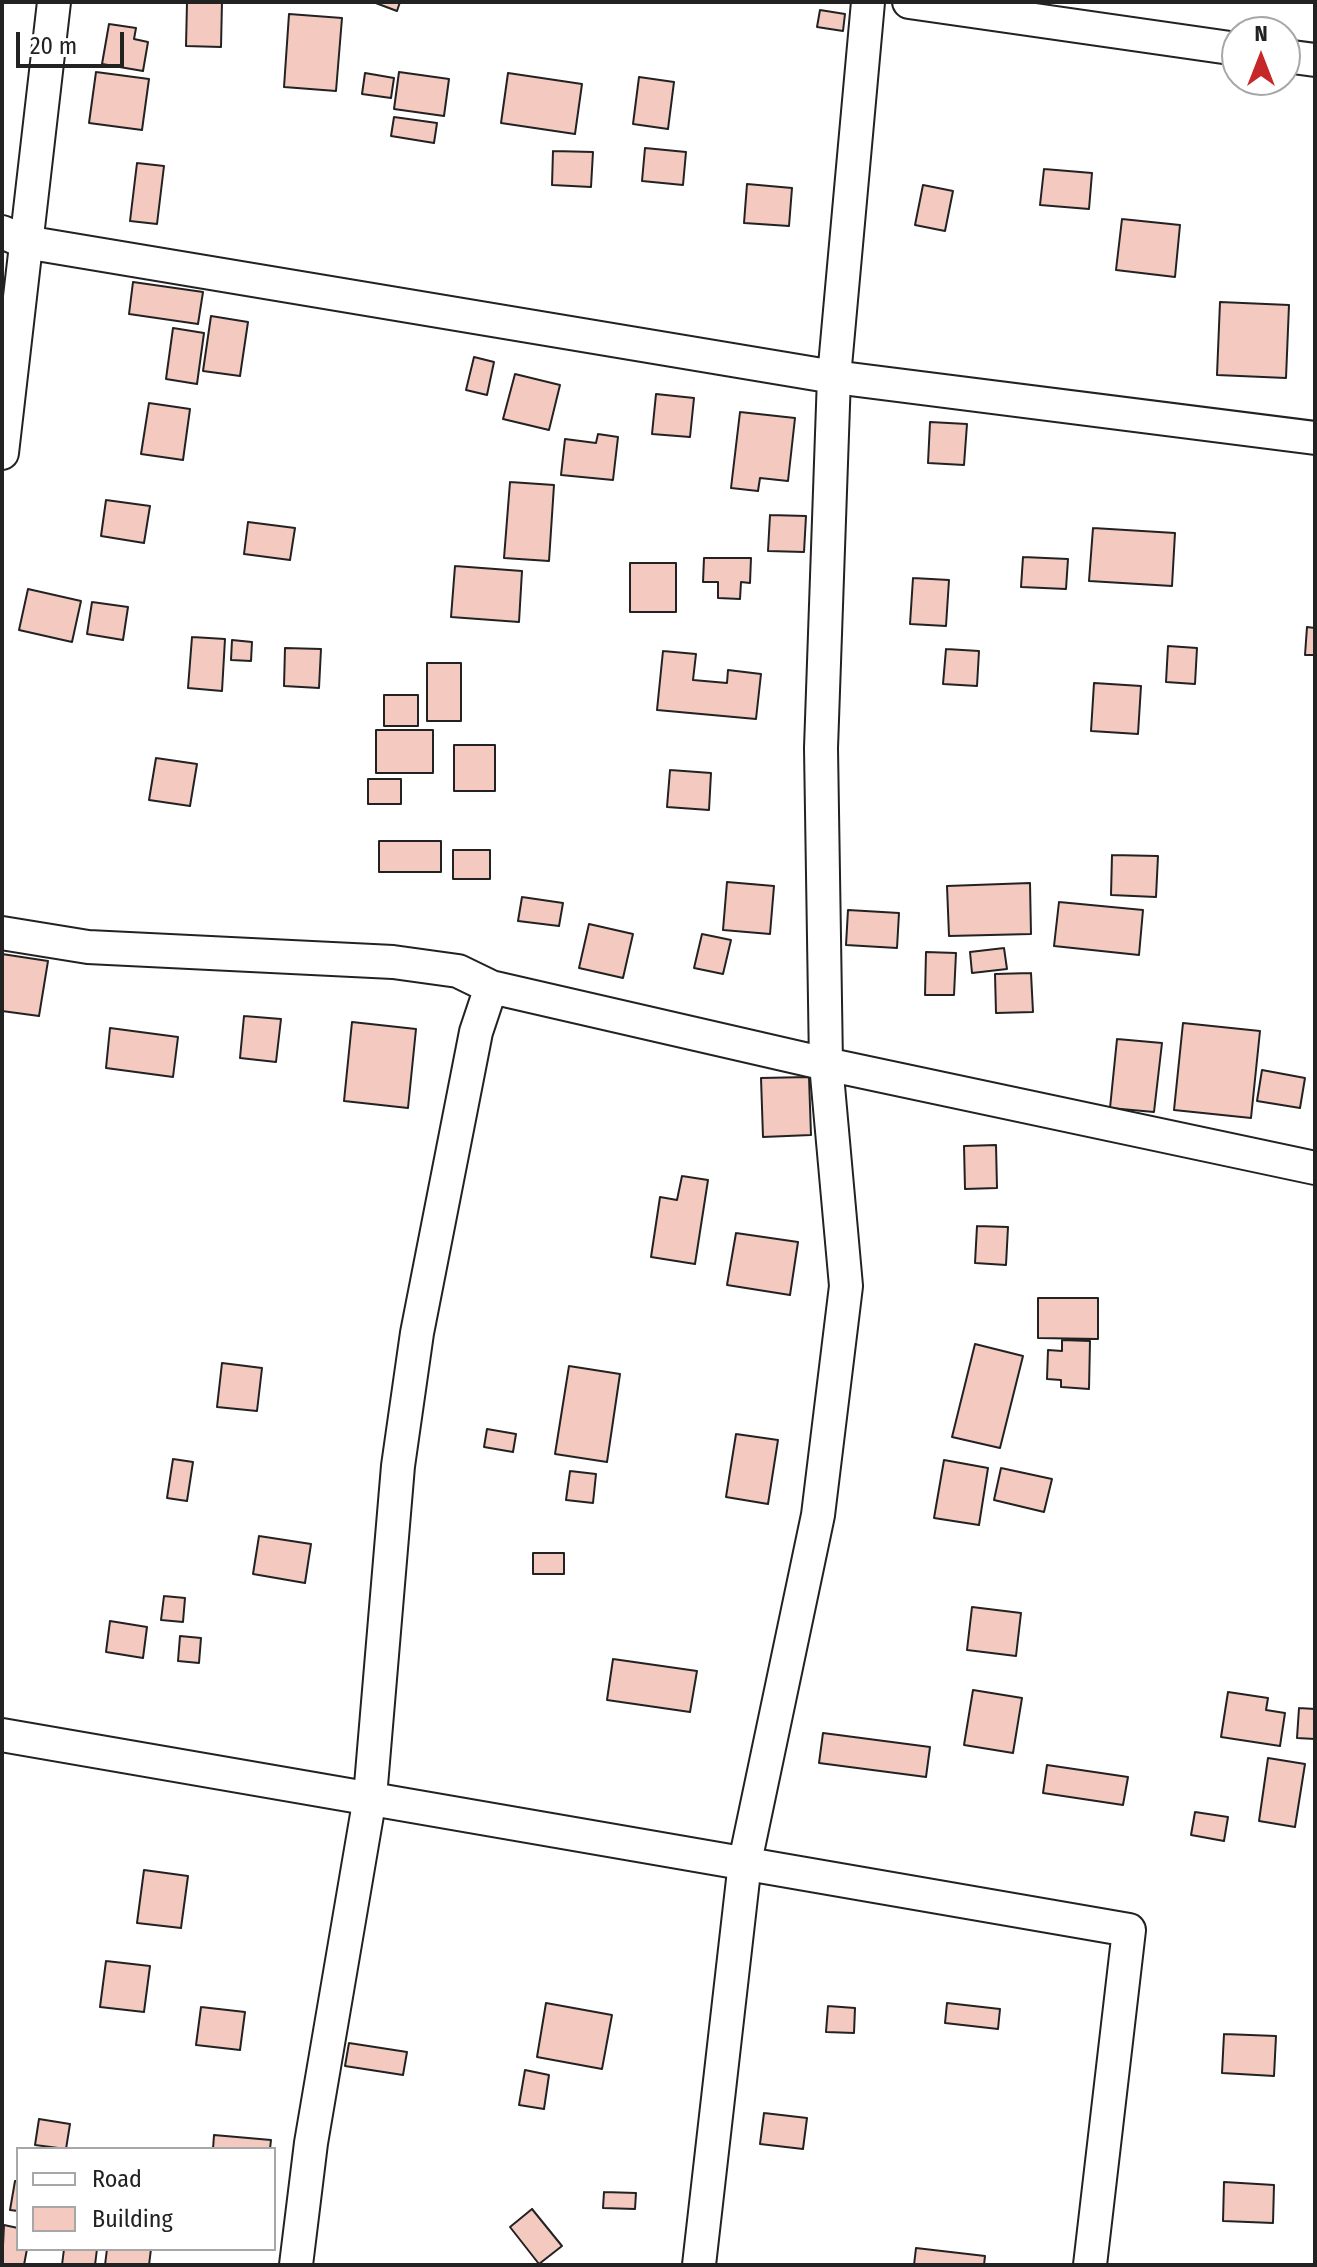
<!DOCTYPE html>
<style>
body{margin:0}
#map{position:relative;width:1317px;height:2267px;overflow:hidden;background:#fff;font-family:"Fira Sans Condensed",sans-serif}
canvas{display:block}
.frame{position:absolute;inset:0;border:4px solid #222;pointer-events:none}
.legend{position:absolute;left:16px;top:2147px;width:260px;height:104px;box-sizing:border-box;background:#fff;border:2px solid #a7a7a7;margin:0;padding:10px 14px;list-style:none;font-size:24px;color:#222}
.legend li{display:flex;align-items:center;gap:16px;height:40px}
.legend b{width:40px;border:2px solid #a7a7a7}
.north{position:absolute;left:1221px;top:16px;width:80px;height:80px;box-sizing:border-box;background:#fff;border:2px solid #a7a7a7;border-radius:50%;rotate:0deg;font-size:22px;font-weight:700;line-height:32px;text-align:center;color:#222}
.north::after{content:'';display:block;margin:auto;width:28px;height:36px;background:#c62828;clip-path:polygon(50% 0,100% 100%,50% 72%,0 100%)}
.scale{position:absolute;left:16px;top:32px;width:108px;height:36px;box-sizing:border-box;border:4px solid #222;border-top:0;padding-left:10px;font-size:24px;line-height:28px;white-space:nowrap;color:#222;-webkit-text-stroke:6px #fff;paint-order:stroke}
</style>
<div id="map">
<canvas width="1317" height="2267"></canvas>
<div class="frame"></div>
<ul class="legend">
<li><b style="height:10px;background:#fff"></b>Road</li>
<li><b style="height:22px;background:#f3c9c0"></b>Building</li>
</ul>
<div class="north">N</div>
<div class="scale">20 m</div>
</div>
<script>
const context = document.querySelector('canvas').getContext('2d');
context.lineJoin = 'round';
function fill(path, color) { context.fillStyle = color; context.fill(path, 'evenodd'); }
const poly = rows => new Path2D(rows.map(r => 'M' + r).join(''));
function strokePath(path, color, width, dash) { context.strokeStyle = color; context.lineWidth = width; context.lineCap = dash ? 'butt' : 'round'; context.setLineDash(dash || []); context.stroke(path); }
const building = poly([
 [187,2,222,2,221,47,186,46,187,2],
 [373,2,400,2,397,11,373,2],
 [820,10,845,14,843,31,817,27,820,10],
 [289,14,342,18,336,91,284,87,289,14],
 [109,24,136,28,134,39,148,42,143,71,102,64,109,24],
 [96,72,149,79,142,130,89,123,96,72],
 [399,72,449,79,444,116,394,109,399,72],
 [365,73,394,78,391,98,362,94,365,73],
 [508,73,582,84,575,134,501,123,508,73],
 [639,77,674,82,668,129,633,124,639,77],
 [394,117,437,123,434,143,391,136,394,117],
 [645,148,686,152,683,185,642,181,645,148],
 [553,151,593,152,591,187,552,185,553,151],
 [137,163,164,166,157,224,130,221,137,163],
 [1044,169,1092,173,1089,209,1040,205,1044,169],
 [747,184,792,188,789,226,744,223,747,184],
 [923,185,953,191,945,231,915,225,923,185],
 [1122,219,1180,225,1175,277,1116,270,1122,219],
 [133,282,203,292,198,324,129,314,133,282],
 [1220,302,1289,305,1286,378,1217,375,1220,302],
 [211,316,248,322,240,376,203,371,211,316],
 [173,328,204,333,197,384,166,379,173,328],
 [474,357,494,362,487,395,466,390,474,357],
 [515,374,560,385,549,430,503,419,515,374],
 [656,394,694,398,690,437,652,434,656,394],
 [149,403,190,409,183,460,141,454,149,403],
 [740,412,795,418,788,481,760,478,758,491,731,488,740,412],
 [930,422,967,424,964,465,928,463,930,422],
 [598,434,618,437,613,480,561,475,565,439,596,443,598,434],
 [510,482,554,485,549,561,504,558,510,482],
 [106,500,150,506,144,543,101,536,106,500],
 [770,515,806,516,804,552,768,551,770,515],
 [248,522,295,528,290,560,244,554,248,522],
 [1093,528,1175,533,1172,586,1089,581,1093,528],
 [1023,557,1068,559,1066,589,1021,587,1023,557],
 [704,558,751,558,750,583,741,582,740,599,718,598,718,582,703,582,704,558],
 [630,563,676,563,676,612,630,612,630,563],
 [455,566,522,571,519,622,451,617,455,566],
 [913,578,949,580,946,626,910,624,913,578],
 [28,589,81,601,72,642,19,630,28,589],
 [92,602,128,607,123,640,87,634,92,602],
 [1307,627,1315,628,1315,655,1305,655,1307,627],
 [192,637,225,639,222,691,188,688,192,637],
 [232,640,252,642,251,661,231,660,232,640],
 [1168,646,1197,648,1195,684,1166,682,1168,646],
 [285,648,321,649,319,688,284,686,285,648],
 [946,649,979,651,977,686,943,684,946,649],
 [663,651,696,654,693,680,727,683,728,670,761,674,756,719,657,710,663,651],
 [427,663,461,663,461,721,427,721,427,663],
 [1094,683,1141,686,1138,734,1091,731,1094,683],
 [384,695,418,695,418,726,384,726,384,695],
 [376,730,433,730,433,773,376,773,376,730],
 [454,745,495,745,495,791,454,791,454,745],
 [156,758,197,764,190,806,149,800,156,758],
 [670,770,711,773,709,810,667,807,670,770],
 [368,779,401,779,401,804,368,804,368,779],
 [379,841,441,841,441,872,379,872,379,841],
 [453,850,490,850,490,879,453,879,453,850],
 [1112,855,1158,856,1156,897,1111,895,1112,855],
 [727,882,774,886,770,934,723,930,727,882],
 [1030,883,1031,934,949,936,947,886,1030,883],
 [522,897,563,903,559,926,518,921,522,897],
 [1059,902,1143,910,1139,955,1054,946,1059,902],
 [848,910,899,913,897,948,846,945,848,910],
 [589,924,633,934,623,978,579,968,589,924],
 [702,934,731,940,723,974,694,968,702,934],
 [1004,948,1007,969,972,973,970,952,1004,948],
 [926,952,956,953,954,995,925,995,926,952],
 [2,954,48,961,39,1016,2,1011,2,954],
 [1031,973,1033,1012,996,1013,995,974,1031,973],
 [244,1016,281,1019,276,1062,240,1058,244,1016],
 [352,1022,416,1029,408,1108,344,1101,352,1022],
 [1183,1023,1260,1031,1251,1118,1174,1110,1183,1023],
 [110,1028,178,1037,173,1077,106,1068,110,1028],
 [1117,1039,1162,1043,1154,1112,1110,1108,1117,1039],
 [1262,1070,1305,1078,1300,1108,1257,1101,1262,1070],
 [809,1077,811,1135,763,1137,761,1078,809,1077],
 [996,1145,997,1188,965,1189,964,1146,996,1145],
 [682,1176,708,1180,695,1264,651,1257,660,1197,677,1200,682,1176],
 [977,1226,1008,1227,1006,1265,975,1263,977,1226],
 [736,1233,798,1242,790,1295,727,1285,736,1233],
 [1038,1298,1098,1298,1098,1339,1038,1338,1038,1298],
 [1062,1340,1090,1341,1089,1389,1061,1387,1061,1380,1047,1379,1048,1350,1062,1351,1062,1340],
 [975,1344,1023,1356,1000,1448,952,1437,975,1344],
 [222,1363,262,1368,257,1411,217,1407,222,1363],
 [569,1366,620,1374,607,1462,555,1454,569,1366],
 [487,1429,516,1434,513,1452,484,1447,487,1429],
 [736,1434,778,1440,768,1504,726,1497,736,1434],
 [173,1459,193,1462,187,1501,167,1498,173,1459],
 [944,1460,988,1468,979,1525,934,1518,944,1460],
 [1001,1468,1052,1479,1044,1512,994,1500,1001,1468],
 [570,1471,596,1474,593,1503,566,1500,570,1471],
 [259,1536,311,1544,305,1583,253,1574,259,1536],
 [533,1553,564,1553,564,1574,533,1574,533,1553],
 [164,1596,185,1598,183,1622,161,1620,164,1596],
 [972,1607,1021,1613,1016,1656,967,1650,972,1607],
 [110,1621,147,1627,143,1658,106,1652,110,1621],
 [180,1636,201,1638,199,1663,178,1661,180,1636],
 [613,1659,697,1671,690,1712,607,1700,613,1659],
 [973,1690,1022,1698,1013,1753,964,1745,973,1690],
 [1228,1692,1268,1698,1266,1710,1285,1713,1280,1746,1221,1737,1228,1692],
 [1299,1708,1315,1709,1315,1739,1297,1738,1299,1708],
 [823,1733,930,1747,926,1777,819,1763,823,1733],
 [1268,1758,1305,1764,1295,1827,1259,1821,1268,1758],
 [1047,1765,1128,1777,1123,1805,1043,1793,1047,1765],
 [1195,1812,1228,1817,1224,1841,1191,1835,1195,1812],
 [144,1870,188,1876,181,1928,137,1923,144,1870],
 [106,1961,150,1966,144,2012,100,2007,106,1961],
 [546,2003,612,2015,602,2069,537,2057,546,2003],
 [947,2003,1000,2009,998,2029,945,2023,947,2003],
 [828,2006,855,2008,854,2033,826,2032,828,2006],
 [201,2007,245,2012,240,2050,196,2045,201,2007],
 [1224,2034,1276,2036,1274,2076,1222,2073,1224,2034],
 [349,2043,407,2052,403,2075,345,2066,349,2043],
 [525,2070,549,2075,544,2109,519,2105,525,2070],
 [764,2113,807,2118,803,2149,760,2144,764,2113],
 [39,2119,70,2124,66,2149,35,2145,39,2119],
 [214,2135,271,2140,270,2149,213,2149,214,2135],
 [15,2181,18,2181,18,2211,10,2210,15,2181],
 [1224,2182,1274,2185,1273,2223,1223,2221,1224,2182],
 [604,2192,636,2193,635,2209,603,2208,604,2192],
 [532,2209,562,2246,539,2264,510,2227,532,2209],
 [4,2225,18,2228,18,2249,27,2249,24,2265,2,2265,4,2225],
 [916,2248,985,2256,984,2265,914,2265,916,2248],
 [64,2249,97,2249,95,2265,62,2265,64,2249],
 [107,2249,151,2249,149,2265,105,2265,107,2249]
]);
const minor = poly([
 [909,2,1237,49],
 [1285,56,1315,60],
 [2,232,25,242,834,377,1315,438],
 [2,453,54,2],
 [2,933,88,947,393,962,458,971,491,987,476,1032,417,1333,398,1466,370,1797,311,2143,296,2265],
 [491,987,826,1064,1315,1168],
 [2,1735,1129,1930,1090,2265],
 [699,2265,745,1862,818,1515,846,1286,826,1064,821,748,834,377,868,2]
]);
fill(building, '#f3c9c0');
strokePath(building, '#222', 2);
strokePath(minor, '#222', 36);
strokePath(minor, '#fff', 32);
</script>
